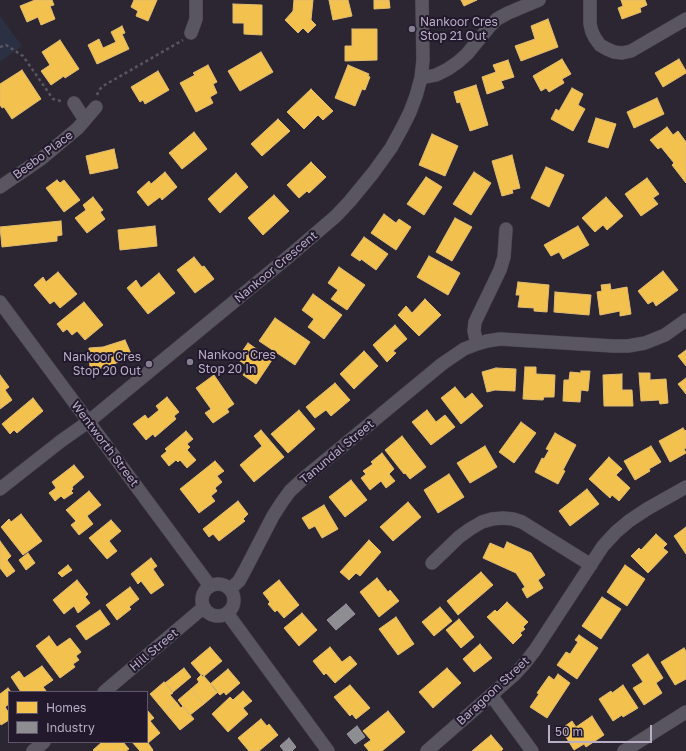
<!DOCTYPE html>
<style>
body{margin:0}
#map{position:relative;width:686px;height:751px;overflow:hidden;background:#2b2632;font-family:"Golos Text",sans-serif}
canvas{display:block}
.legend{position:absolute;left:8px;top:691px;width:140px;height:52px;box-sizing:border-box;background:#22192d;border:1px solid #5e556a;margin:0;padding:5px 7px;list-style:none;font-size:12px;color:#b9aec5}
.legend li{display:flex;align-items:center;gap:8px;height:20px}
.legend b{width:20px;border:1px solid #5e556a}
.scale{position:absolute;left:548px;top:725px;width:104px;height:18px;box-sizing:border-box;border:2px solid #b9aec5;border-top:0;padding-left:5px;font-size:12px;line-height:14px;white-space:nowrap;color:#b9aec5;-webkit-text-stroke:3px #22192d;paint-order:stroke}
</style>
<div id="map">
<canvas width="686" height="751"></canvas>
<ul class="legend">
<li><b style="height:11px;background:#f2c14e"></b>Homes</li>
<li><b style="height:11px;background:#8d8d92"></b>Industry</li>
</ul>
<div class="scale">50 m</div>
</div>
<script>
const context = document.querySelector('canvas').getContext('2d');
context.lineJoin = 'round';
function fill(path, color) { context.fillStyle = color; context.fill(path, 'evenodd'); }
const poly = rows => new Path2D(rows.map(r => 'M' + r).join(''));
function strokePath(path, color, width, dash) { context.strokeStyle = color; context.lineWidth = width; context.lineCap = dash ? 'butt' : 'round'; context.setLineDash(dash || []); context.stroke(path); }
function label(font, color, halo, rows, align = 'center') {
  context.font = font + ' "Golos Text",sans-serif'; context.lineWidth = 4; context.setLineDash([]); context.textBaseline = 'middle'; context.strokeStyle = halo; context.fillStyle = color; for (const [text, x, y, turn = 0] of rows) {
    context.save(); context.translate(x, y); context.rotate((+turn || 0) * Math.PI / 180); context.textAlign = isNaN(turn) ? turn : align; if (halo) context.strokeText(text, 0, 0); context.fillText(text, 0, 0); context.restore();
  }
}
const green = poly([
 [0,16,22,46,0,62]
]);
const homes = poly([
 [35,0,52,0,54,5,50,6,55,19,41,25,38,17,27,22,20,6,35,0],
 [134,0,157,0,148,21,136,16,138,11,131,7,134,0],
 [294,0,313,0,311,20,316,25,308,33,303,28,298,33,285,20,293,11,294,0],
 [329,0,348,0,352,16,333,20,329,0],
 [374,0,389,0,390,8,374,9,374,0],
 [461,0,477,0,464,6,461,0],
 [621,0,645,0,647,5,640,8,641,12,622,19,618,8,623,6,621,0],
 [233,4,262,5,262,35,244,34,244,23,233,23,233,4],
 [548,19,558,47,521,61,515,46,535,39,531,26,548,19],
 [122,26,125,33,122,34,129,49,97,64,88,45,99,39,103,48,116,42,111,32,122,26],
 [352,29,377,29,377,60,345,61,345,46,352,46,352,29],
 [60,40,79,69,65,78,64,76,51,85,41,71,50,65,42,52,60,40],
 [261,52,273,72,240,91,228,71,261,52],
 [562,59,571,74,562,79,564,83,549,92,546,88,541,91,533,76,562,59],
 [679,59,686,71,686,73,663,87,655,73,679,59],
 [508,60,514,77,501,81,504,88,487,94,482,77,496,72,493,65,508,60],
 [208,65,217,82,213,84,217,93,210,97,213,103,196,112,180,83,195,75,193,73,208,65],
 [348,65,369,74,368,76,370,77,365,90,362,89,355,106,335,98,348,65],
 [22,70,41,99,12,119,4,107,2,108,0,105,0,84,22,70],
 [158,71,169,90,145,104,143,100,140,102,131,87,158,71],
 [476,85,488,125,470,131,460,102,457,103,454,92,476,85],
 [572,88,583,94,578,105,585,109,573,131,551,119,556,109,559,111,572,88],
 [311,89,333,111,323,120,318,115,304,129,287,112,311,89],
 [657,98,664,114,634,128,627,112,657,98],
 [596,118,616,124,608,148,588,142,596,118],
 [278,119,290,131,262,156,251,144,278,119],
 [667,127,673,135,678,131,686,142,686,183,672,165,674,163,661,147,658,149,650,140,667,127],
 [194,132,207,149,182,169,169,153,194,132],
 [432,134,458,146,445,176,419,165,432,134],
 [114,149,118,168,90,174,86,156,114,149],
 [512,155,520,188,512,190,513,193,502,196,492,161,512,155],
 [311,162,326,177,309,193,307,191,299,198,287,185,311,162],
 [546,167,564,175,549,207,531,198,546,167],
 [165,172,177,187,162,200,160,197,148,206,137,192,149,181,151,184,165,172],
 [474,172,491,183,471,215,453,204,474,172],
 [236,173,248,187,220,213,208,199,236,173],
 [426,177,442,187,424,215,407,204,426,177],
 [647,178,659,194,653,198,658,204,641,216,625,194,647,178],
 [57,180,60,183,64,180,80,200,64,212,46,188,57,180],
 [274,195,289,211,263,235,248,218,274,195],
 [93,197,103,210,100,212,105,219,87,233,75,218,86,210,83,205,93,197],
 [606,197,623,216,607,230,603,225,595,232,582,218,606,197],
 [384,214,396,223,399,219,411,227,396,250,371,233,384,214],
 [455,218,472,227,452,261,436,252,455,218],
 [61,221,62,235,57,236,57,241,2,247,0,227,61,221],
 [155,226,157,246,120,250,118,230,155,226],
 [578,226,589,245,563,259,559,252,551,256,544,245,578,226],
 [364,237,388,254,376,270,361,259,360,261,351,255,364,237],
 [429,256,460,273,448,295,417,277,429,256],
 [194,257,202,267,204,266,214,279,195,293,177,270,194,257],
 [339,267,365,285,347,310,331,299,338,290,328,283,339,267],
 [663,271,678,290,656,306,653,301,648,304,638,291,663,271],
 [58,272,77,294,60,308,54,301,50,304,34,285,43,277,46,282,58,272],
 [159,273,175,293,148,314,127,288,136,280,141,288,159,273],
 [518,282,549,285,547,312,534,311,534,308,518,307,520,295,516,295,518,282],
 [610,284,611,290,627,287,631,314,620,316,620,311,600,315,597,292,602,291,601,285,610,284],
 [555,292,591,295,589,315,554,312,555,292],
 [313,294,342,315,324,339,308,327,314,319,302,310,313,294],
 [425,299,441,315,419,336,398,315,406,306,412,313,425,299],
 [84,302,103,325,85,340,77,331,72,335,67,329,63,332,57,324,84,302],
 [275,318,310,342,295,365,259,341,275,318],
 [395,325,407,339,393,351,396,353,387,362,373,345,395,325],
 [125,340,132,356,105,368,90,369,89,348,103,347,125,340],
 [248,343,272,360,256,384,243,375,249,367,237,359,248,343],
 [686,350,686,366,678,356,686,350],
 [364,351,378,366,354,389,340,374,364,351],
 [525,367,536,367,536,374,555,375,554,397,544,397,543,400,523,399,525,367],
 [496,368,516,369,515,391,495,390,487,392,482,372,496,368],
 [581,371,590,371,588,391,581,390,580,402,563,401,564,380,569,380,570,372,581,373,581,371],
 [639,373,650,373,650,380,666,379,668,403,660,404,659,400,641,401,639,373],
 [622,374,622,390,632,390,633,406,604,406,603,375,622,374],
 [0,375,9,387,5,390,12,400,0,409,0,375],
 [214,375,234,404,227,409,229,412,213,423,205,413,211,409,196,388,214,375],
 [686,378,686,394,678,384,686,378],
 [335,383,350,400,331,416,326,410,315,418,306,407,335,383],
 [455,387,465,399,472,393,483,406,461,424,441,398,455,387],
 [167,397,179,412,174,416,176,419,155,437,153,434,146,440,133,424,145,415,148,419,159,410,156,406,167,397],
 [33,398,43,411,17,433,14,430,10,434,2,424,33,398],
 [299,410,315,429,288,453,271,434,299,410],
 [427,410,436,422,445,415,455,427,431,445,412,422,427,410],
 [521,422,536,433,514,463,499,452,521,422],
 [683,428,685,431,686,430,686,448,684,449,686,453,670,462,659,441,683,428],
 [261,430,284,457,254,482,240,465,262,446,254,436,261,430],
 [186,431,193,439,187,444,190,447,187,450,196,460,187,468,180,460,178,462,176,460,169,466,161,456,167,451,165,449,186,431],
 [555,433,576,445,563,470,565,471,558,484,535,472,542,458,544,459,549,450,546,449,555,433],
 [402,436,426,467,410,479,405,473,404,474,385,450,402,436],
 [485,446,497,467,470,483,457,463,485,446],
 [651,446,661,462,649,469,650,471,635,480,624,461,651,446],
 [382,453,394,469,389,474,395,481,386,488,381,481,370,490,361,478,366,474,363,471,373,464,371,462,382,453],
 [609,457,622,469,616,475,630,488,619,501,612,495,610,498,589,479,609,457],
 [215,461,224,471,217,476,222,482,215,488,217,491,211,496,215,501,199,513,180,489,215,461],
 [74,465,84,477,72,487,73,489,71,491,73,493,64,499,61,496,55,501,49,493,56,488,52,482,74,465],
 [449,474,464,497,438,513,424,490,449,474],
 [351,480,367,500,345,517,329,497,351,480],
 [587,489,599,504,570,526,559,511,587,489],
 [89,491,101,505,87,516,93,524,79,535,71,525,76,521,66,510,89,491],
 [238,501,248,514,243,519,245,521,219,541,213,534,209,537,203,529,238,501],
 [408,502,421,517,393,541,380,527,408,502],
 [324,505,338,529,322,538,315,526,309,529,302,518,324,505],
 [21,514,42,541,23,555,1,527,9,519,11,522,21,514],
 [111,520,121,531,109,541,117,551,107,559,89,538,111,520],
 [686,527,686,554,674,536,686,527],
 [656,534,667,544,663,548,668,552,648,573,631,556,639,548,641,550,656,534],
 [369,540,381,552,360,576,356,573,349,580,340,572,369,540],
 [0,541,11,556,7,560,15,571,7,577,0,568,0,541],
 [507,542,531,553,545,575,538,580,543,588,527,598,522,589,525,587,516,573,483,558,490,543,504,549,507,542],
 [28,553,35,563,26,570,19,560,28,553],
 [151,558,157,566,153,569,164,585,151,594,141,581,138,584,131,574,151,558],
 [68,565,72,570,62,577,58,573,68,565],
 [625,565,645,579,627,606,607,592,625,565],
 [481,572,493,585,458,615,447,601,481,572],
 [377,578,388,592,390,590,399,601,379,617,360,592,377,578],
 [77,580,88,594,85,597,90,603,78,613,74,606,64,614,53,600,77,580],
 [279,580,299,605,284,618,277,610,275,612,268,604,270,602,263,593,279,580],
 [130,587,139,599,129,607,131,609,117,620,106,605,130,587],
 [602,597,621,609,601,639,582,626,602,597],
 [507,602,528,622,523,627,525,629,520,633,522,635,513,644,487,617,495,610,497,612,507,602],
 [440,607,452,621,434,636,422,622,440,607],
 [100,610,110,624,86,640,76,626,100,610],
 [302,613,317,630,299,646,284,628,302,613],
 [396,617,414,644,398,655,379,629,396,617],
 [459,619,474,637,461,648,446,630,459,619],
 [579,635,598,648,577,679,557,665,566,652,570,654,578,642,575,640,579,635],
 [49,636,57,647,70,638,81,652,76,656,79,660,73,664,75,667,60,678,36,646,49,636],
 [480,644,492,658,474,672,463,659,480,644],
 [210,647,222,661,203,677,191,663,210,647],
 [330,647,342,662,350,656,357,664,335,683,326,673,324,675,313,661,330,647],
 [684,648,686,651,686,679,675,685,661,662,684,648],
 [648,654,663,678,656,683,662,693,644,705,633,688,643,682,632,665,648,654],
 [42,666,53,680,43,687,47,692,21,692,11,677,19,671,24,678,42,666],
 [184,668,191,677,173,692,165,683,184,668],
 [447,668,461,683,433,708,419,692,447,668],
 [228,669,240,683,226,695,224,692,220,695,210,684,228,669],
 [202,674,218,692,204,704,191,689,199,682,197,679,202,674],
 [558,674,570,683,547,718,530,707,539,694,537,693,549,676,554,680,558,674],
 [164,682,173,693,170,695,177,703,165,712,150,694,164,682],
 [350,685,370,708,356,719,352,714,350,716,334,697,350,685],
 [623,685,638,708,623,717,622,715,613,721,599,699,611,691,612,693,623,685],
 [8,688,11,692,9,692,9,704,5,707,9,713,9,720,1,725,0,723,0,694,8,688],
 [191,689,204,704,190,715,178,700,191,689],
 [243,691,252,701,243,708,248,714,228,732,212,714,230,697,233,700,243,691],
 [177,703,181,708,183,706,194,719,180,730,165,712,177,703],
 [147,710,154,718,150,721,160,733,148,743,153,750,152,751,140,751,132,742,147,742,147,710],
 [388,711,405,732,382,751,369,751,364,745,371,740,363,731,388,711],
 [592,716,604,735,586,747,584,744,574,750,561,729,572,721,576,727,592,716],
 [261,719,267,726,269,724,278,735,259,751,249,751,238,738,261,719],
 [491,735,503,749,501,751,472,751,491,735],
 [102,742,109,743,123,742,129,749,126,751,94,751,93,750,102,742]
]);
const industry = poly([
 [346,604,355,614,336,630,327,620,346,604],
 [357,726,365,737,355,744,347,734,357,726],
 [289,738,296,747,292,751,284,751,280,746,289,738]
]);
const path = poly([
 [0,47,6,45,23,56,53,99,61,101],
 [97,95,99,90,103,86,183,40]
]);
const minor = poly([
 [590,0,590,24,592,32,595,38,600,45,607,49,614,52,622,53,631,51,686,19],
 [191,33,196,19,196,0],
 [421,78,436,75,448,69,458,62,467,54,490,26,497,19,508,13,539,0],
 [74,103,85,120],
 [0,187,41,159,78,128,96,107],
 [0,302,210,586],
 [477,344,474,331,475,322,500,270,504,257,506,229],
 [0,489,61,441,88,422,287,258,336,216,350,201,373,173,391,148,402,128,410,112,416,96,421,78,423,60,422,0],
 [432,563,459,537,470,529,482,522,492,519,503,518,513,519,522,522,591,565],
 '202 600a16 16 0 1 1 32 0a16 16 0 1 1-32 0Z',
 [230,589,239,581,244,572,273,516,282,502,290,491,303,479,442,364,464,349,477,344,487,341,500,339,613,346,628,346,645,343,665,335,686,320],
 [227,613,328,751],
 [104,692,204,607],
 [491,695,532,751],
 [33,751,44,742],
 [427,751,514,675,525,663,535,650,603,546,616,532,629,521,647,509,686,487],
 [624,751,686,712]
]);
const markers = [
 [412,29,4,"#877e92"],
 [190,362,4,"#877e92"],
 [149,364,4,"#877e92"]
];
const poiNames = [
 ["Nankoor Cres",420,22],
 ["Stop 21 Out",420,36],
 ["Nankoor Cres",198,355],
 ["Stop 20 In",198,369],
 ["Nankoor Cres",141,357,"right"],
 ["Stop 20 Out",141,371,"right"]
];
const streetNames = [
 ["Beebo Place",43,155,-37],
 ["Nankoor Crescent",276,267,-40],
 ["Wentworth Street",105,444,53],
 ["Tanundal Street",337,452,-40],
 ["Hill Street",154,650,-40],
 ["Baragoon Street",493,691,-43]
];
fill(green, '#2b3143');
fill(homes, '#f2c14e');
strokePath(homes, '#e1bb72', 1);
fill(industry, '#8d8d92');
strokePath(industry, '#9a97a1', 1);
strokePath(minor, '#47424c', 14);
strokePath(path, '#5a5661', 2.5, [3, 3]);
strokePath(minor, '#5a5661', 13);
for (const [x, y, r, color] of markers) { const dot = new Path2D(); dot.arc(x, y, r, 0, 2 * Math.PI); context.fillStyle = color; context.fill(dot); strokePath(dot, '#22192d', 1.5); }
label('12px', '#b9aec5', '#22192d', poiNames, 'left');
label('12px', '#b9aec5', '#22192d', streetNames);
</script>
